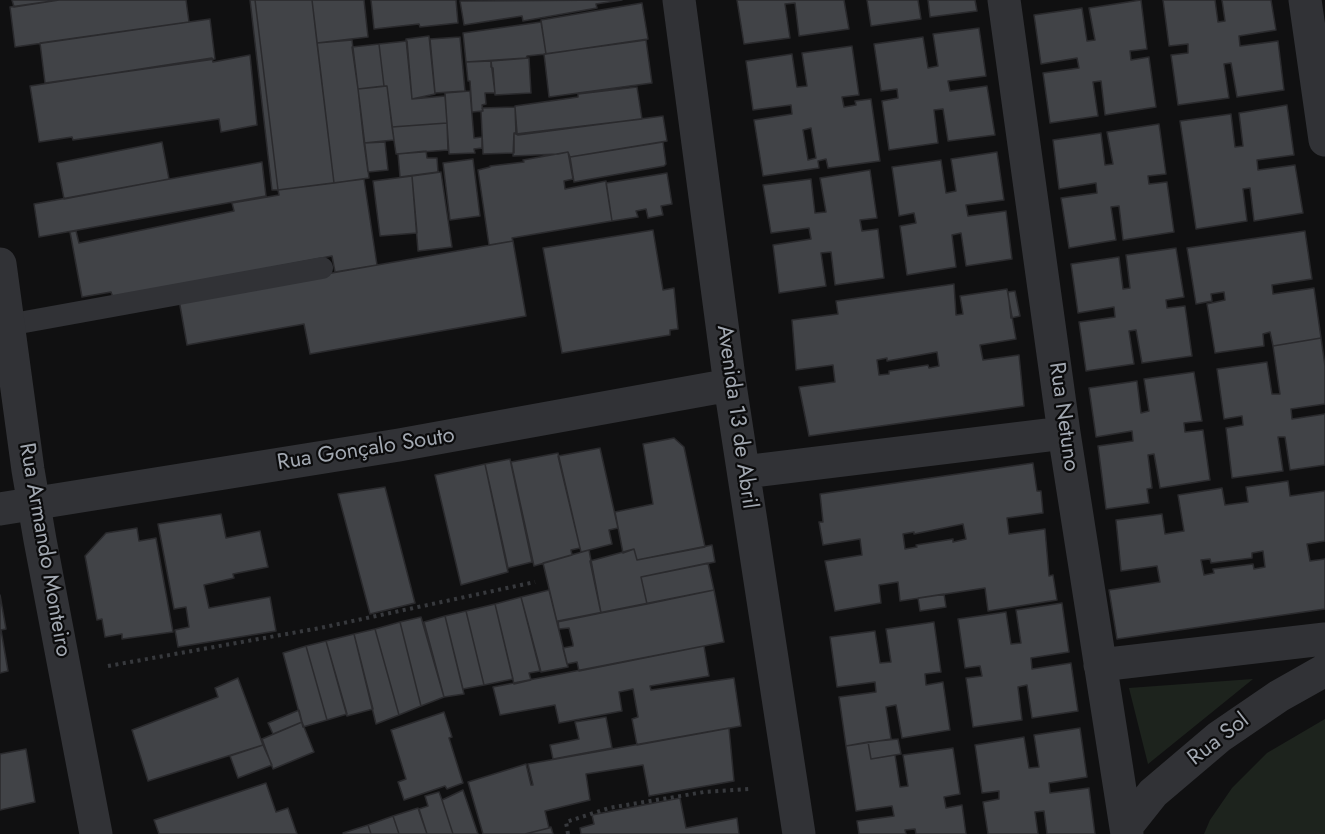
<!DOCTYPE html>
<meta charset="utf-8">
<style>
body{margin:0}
canvas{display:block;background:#101011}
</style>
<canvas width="1325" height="834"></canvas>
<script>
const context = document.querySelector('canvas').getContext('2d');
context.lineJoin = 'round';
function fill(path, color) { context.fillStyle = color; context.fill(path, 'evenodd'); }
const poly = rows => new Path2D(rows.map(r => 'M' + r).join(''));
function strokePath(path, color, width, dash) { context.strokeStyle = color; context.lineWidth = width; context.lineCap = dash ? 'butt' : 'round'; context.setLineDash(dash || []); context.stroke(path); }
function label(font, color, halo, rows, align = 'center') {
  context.font = font + ' Jost,sans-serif'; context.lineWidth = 4.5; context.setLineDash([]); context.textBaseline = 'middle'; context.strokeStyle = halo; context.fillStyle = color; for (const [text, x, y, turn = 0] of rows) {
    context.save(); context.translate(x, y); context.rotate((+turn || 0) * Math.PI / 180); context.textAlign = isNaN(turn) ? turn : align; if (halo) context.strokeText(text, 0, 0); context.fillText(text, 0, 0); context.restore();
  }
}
const green = poly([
 [1253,679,1148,764,1129,688],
 [1325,719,1325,834,1204,834,1210,820,1232,788,1267,753]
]);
const building = poly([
 [12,0,59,0,14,7,12,0],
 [59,0,186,0,189,22,15,47,10,7,59,0],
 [250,0,255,0,278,190,272,190,250,0],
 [255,0,312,0,334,183,278,190,255,0],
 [312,0,364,0,368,37,317,43,312,0],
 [371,0,456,0,458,23,420,27,419,24,374,29,371,0],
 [622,0,596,4,597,8,523,21,522,16,464,25,460,1,622,0],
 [737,0,844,0,849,29,799,36,795,3,785,4,790,38,744,44,737,0],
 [867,0,918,0,921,19,871,26,867,0],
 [928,0,975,0,977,11,930,17,928,0],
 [1141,0,1147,49,1130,51,1131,60,1149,57,1156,107,1105,115,1101,81,1093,82,1098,116,1050,123,1043,73,1079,68,1077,58,1041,64,1034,15,1082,8,1087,41,1095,40,1089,8,1141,0],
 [1163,0,1215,0,1218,22,1225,21,1222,0,1271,0,1276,30,1239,36,1240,46,1278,41,1284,90,1237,97,1231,63,1224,64,1229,98,1178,105,1171,55,1188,53,1188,44,1169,46,1163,0],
 [642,3,648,39,546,54,541,20,642,3],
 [210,19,215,59,45,83,40,43,210,19],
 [541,22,546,54,527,56,526,58,466,62,463,33,541,22],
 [979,28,986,76,948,81,950,91,987,86,995,135,948,141,943,109,934,110,938,143,889,150,882,101,898,98,897,89,881,91,874,44,923,37,928,68,938,66,933,34,979,28],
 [429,36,435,94,412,99,406,39,429,36],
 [460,37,465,91,435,93,430,39,460,37],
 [352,40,369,178,334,183,317,43,352,40],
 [646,40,652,83,549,97,544,54,646,40],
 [407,41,412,99,445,96,447,123,392,127,387,86,384,86,379,44,407,41],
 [379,44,384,86,358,89,352,47,379,44],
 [852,46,859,95,842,97,844,107,856,105,855,101,871,99,880,161,828,168,826,159,818,161,819,168,763,176,754,120,792,114,791,105,753,110,746,61,792,54,797,87,807,86,802,53,852,46],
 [811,128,816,158,808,160,803,130,811,128],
 [250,55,257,125,221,132,219,119,73,140,72,137,39,142,30,86,212,58,213,62,250,55],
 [529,58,531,93,495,95,493,68,491,67,491,61,529,58],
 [491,61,495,93,485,93,486,104,482,105,483,111,472,112,470,81,468,81,466,62,491,61],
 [387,86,394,140,364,143,358,89,387,86],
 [637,87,642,119,516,134,515,106,578,97,578,94,637,87],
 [470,91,474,138,482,137,482,148,474,149,475,153,449,154,445,93,470,91],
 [1287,105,1294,155,1257,160,1258,170,1295,165,1303,213,1254,221,1250,188,1243,189,1247,221,1196,229,1180,121,1231,114,1235,147,1243,146,1239,113,1287,105],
 [515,107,517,133,514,133,514,153,483,154,481,111,483,111,482,108,515,107],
 [663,116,667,141,570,157,568,152,558,154,513,156,514,133,518,135,663,116],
 [447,123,448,150,396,154,392,127,447,123],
 [1159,124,1166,174,1148,176,1149,184,1167,182,1174,232,1123,240,1119,206,1111,207,1116,240,1069,248,1061,198,1097,193,1096,183,1059,189,1053,140,1101,133,1105,165,1113,164,1107,132,1159,124],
 [162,142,169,179,64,199,57,163,162,142],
 [385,142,388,170,368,172,364,143,385,142],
 [663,142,666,164,664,166,574,182,570,157,663,142],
 [426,151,427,158,437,158,438,172,400,177,398,154,426,151],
 [568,152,573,179,564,181,565,189,606,181,612,221,512,238,513,241,489,245,478,170,490,167,490,166,524,162,523,160,568,152],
 [997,152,1004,200,966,205,968,216,1006,211,1012,259,966,266,961,233,952,235,956,267,907,275,900,226,916,223,914,213,899,216,892,167,941,160,946,193,956,191,951,159,997,152],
 [473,159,480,216,450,220,443,163,473,159],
 [262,162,266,196,39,237,34,204,262,162],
 [870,170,877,218,860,220,862,231,878,229,884,278,835,285,831,252,821,253,826,286,779,293,773,245,811,239,809,228,771,233,763,185,811,179,815,213,826,212,820,178,870,170],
 [441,172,452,247,418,251,412,176,441,172],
 [667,173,672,204,661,206,663,215,648,218,646,209,636,211,638,217,612,221,606,183,667,173],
 [412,176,417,233,380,236,373,181,412,176],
 [364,179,377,265,335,272,332,256,113,298,111,292,82,297,70,232,76,231,79,243,234,211,232,203,279,195,278,190,364,179],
 [653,230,663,290,674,288,678,329,670,330,670,335,562,353,543,248,653,230],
 [1305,231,1312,279,1272,285,1273,294,1314,288,1321,338,1273,346,1270,332,1263,334,1264,346,1215,353,1207,304,1225,300,1224,292,1211,294,1212,301,1196,304,1187,248,1305,231],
 [513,241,526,316,310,354,304,324,187,345,179,300,513,241],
 [1176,248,1184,297,1166,300,1167,308,1185,306,1192,356,1142,363,1136,330,1129,331,1134,364,1086,371,1079,322,1115,317,1114,307,1078,313,1071,264,1119,257,1123,289,1130,288,1126,255,1176,248],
 [954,284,956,315,963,314,960,296,1007,289,1016,339,980,345,983,360,1019,355,1024,406,809,436,799,387,835,382,833,365,796,370,792,320,838,314,836,301,954,284],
 [937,352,939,366,929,368,928,365,889,371,889,374,879,375,877,360,887,358,887,361,937,352],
 [1015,291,1020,316,1011,318,1008,292,1015,291],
 [1321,338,1325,366,1325,404,1291,409,1292,419,1325,414,1325,465,1290,470,1285,437,1278,437,1283,471,1232,478,1226,428,1243,425,1242,416,1224,419,1217,369,1267,362,1272,394,1280,394,1273,346,1321,338],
 [1194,372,1202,421,1184,423,1185,432,1203,430,1210,480,1160,488,1154,454,1148,455,1152,488,1147,489,1149,503,1106,509,1098,446,1133,441,1132,431,1096,437,1089,388,1137,381,1141,413,1149,411,1144,379,1194,372],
 [674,438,684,447,705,547,637,560,634,549,623,553,615,512,653,504,643,444,674,438],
 [600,448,618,528,609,530,612,544,581,552,558,456,600,448],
 [558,453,580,548,571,550,572,555,534,566,511,462,558,453],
 [510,459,532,562,508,568,485,464,510,459],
 [1033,463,1037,491,1041,491,1043,513,1007,518,1009,534,1045,529,1049,576,1053,575,1057,600,988,611,985,588,900,601,898,582,879,585,881,603,835,611,825,561,862,555,860,539,823,545,819,522,823,522,820,494,1033,463],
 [963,524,966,539,953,542,953,539,916,545,917,547,905,549,903,534,914,532,914,534,963,524],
 [485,464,508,572,461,585,435,475,485,464],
 [1288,481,1290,496,1325,491,1325,541,1307,544,1310,561,1325,559,1325,609,1117,639,1109,590,1160,582,1157,566,1121,571,1116,520,1162,514,1165,534,1184,531,1178,495,1222,488,1225,505,1248,502,1246,487,1288,481],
 [1263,551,1265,567,1254,569,1253,564,1213,569,1214,573,1204,575,1201,560,1210,559,1211,563,1252,558,1252,553,1263,551],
 [385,487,415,603,370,614,338,494,385,487],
 [221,514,226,538,260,531,268,567,233,574,234,578,204,585,209,608,270,597,276,631,178,647,175,630,189,627,186,607,174,609,158,524,221,514],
 [137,528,139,541,156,538,173,632,122,639,122,634,105,637,102,619,97,620,85,556,106,533,137,528],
 [712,545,715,562,641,577,647,604,601,613,590,561,634,549,637,560,712,545],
 [589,550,601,613,557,622,543,563,589,550],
 [708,563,714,590,647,604,641,577,708,563],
 [549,590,568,667,541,672,521,597,549,590],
 [714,590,724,642,579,671,577,662,567,664,563,648,573,646,573,644,569,628,559,629,558,621,714,590],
 [944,594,946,607,920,611,918,598,944,594],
 [0,595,6,629,1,630,8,671,0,673,0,595],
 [521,597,540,671,529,673,531,680,514,684,495,604,521,597],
 [1062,603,1069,652,1031,658,1032,669,1071,663,1078,711,1032,718,1027,685,1018,687,1022,720,973,727,966,678,982,676,980,666,965,668,958,619,1006,612,1011,644,1021,643,1016,610,1062,603],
 [495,604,513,679,484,685,466,611,495,604],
 [466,611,484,685,463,689,445,616,466,611],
 [445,616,464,694,444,697,424,622,445,616],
 [421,617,444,697,421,706,400,622,421,617],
 [400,622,421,706,399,715,375,629,400,622],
 [934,622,941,672,925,674,926,685,943,682,950,730,902,738,896,705,886,707,891,739,846,746,839,697,876,692,875,682,837,687,830,637,875,631,880,663,891,662,886,629,934,622],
 [375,629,399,715,376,724,354,634,375,629],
 [354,634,373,709,347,716,326,641,354,634],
 [326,641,347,714,327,720,306,646,326,641],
 [306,646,327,720,303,727,283,653,306,646],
 [704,646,709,676,650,686,651,690,734,678,741,726,637,745,632,719,638,717,633,689,619,692,622,711,559,723,555,705,500,715,493,687,704,646],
 [238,678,263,745,148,781,132,730,218,697,215,688,238,678],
 [299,710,302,722,273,734,268,723,299,710],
 [444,712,452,737,449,738,463,783,447,789,445,786,404,800,398,782,406,779,391,730,444,712],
 [606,717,612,748,553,759,550,745,579,739,575,722,606,717],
 [302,722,314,752,273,769,262,739,302,722],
 [729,728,734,781,649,796,643,765,586,774,590,800,545,811,549,828,525,834,483,834,468,782,526,764,531,785,533,785,528,764,729,728],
 [1080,728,1087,777,1049,783,1050,793,1089,788,1095,834,1047,834,1044,811,1035,812,1038,834,988,834,983,802,999,799,999,791,982,793,975,745,1024,737,1029,768,1039,767,1034,735,1080,728],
 [898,739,901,754,871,759,868,742,898,739],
 [868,742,871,759,895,755,900,787,908,786,903,755,953,748,960,794,944,797,946,808,962,805,966,834,916,834,915,829,905,830,906,834,859,834,857,821,894,816,892,806,856,811,846,746,868,742],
 [263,745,272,765,238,778,230,756,263,745],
 [26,749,35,802,0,810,0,754,26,749],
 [266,783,276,812,288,808,297,834,159,834,154,820,266,783],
 [463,790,478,834,453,834,442,800,463,790],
 [439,792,442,800,453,834,427,834,419,809,428,806,425,796,439,792],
 [680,798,686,828,737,818,739,834,581,834,580,828,594,824,592,815,680,798],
 [418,808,427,834,399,834,393,816,418,808],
 [393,816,399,834,371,834,368,825,393,816],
 [368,825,371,834,344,834,343,833,368,825],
 [551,827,553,834,525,834,549,828,551,827]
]);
const path = poly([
 [108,666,320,628,535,582],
 [568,834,566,822,609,808,704,792,750,789]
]);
const service = poly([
 [8,325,322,268]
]);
const minor = poly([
 [679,0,730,385,799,834],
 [1004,0,1064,433,1127,834],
 [1305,0,1325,140],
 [0,264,28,470,40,540,96,834],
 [744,472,1064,433],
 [0,509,399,445,730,385],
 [1100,665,1325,639],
 [1126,827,1153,793,1219,737,1279,696,1325,670]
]);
const streetNames = [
 ["Avenida 13 de Abril",736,417,82],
 ["Rua Netuno",1063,417,82],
 ["Rua Gonçalo Souto",366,450,-9],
 ["Rua Armando Monteiro",44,550,80],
 ["Rua Sol",1219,740,-38]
];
fill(green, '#1d231d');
fill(building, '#414347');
strokePath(building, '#2a2a2d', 1.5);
strokePath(path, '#37393d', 4, [3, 4.5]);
strokePath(service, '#313236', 22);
strokePath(minor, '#313236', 33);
label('22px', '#a2a8b1', '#0b0b0c', streetNames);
</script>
